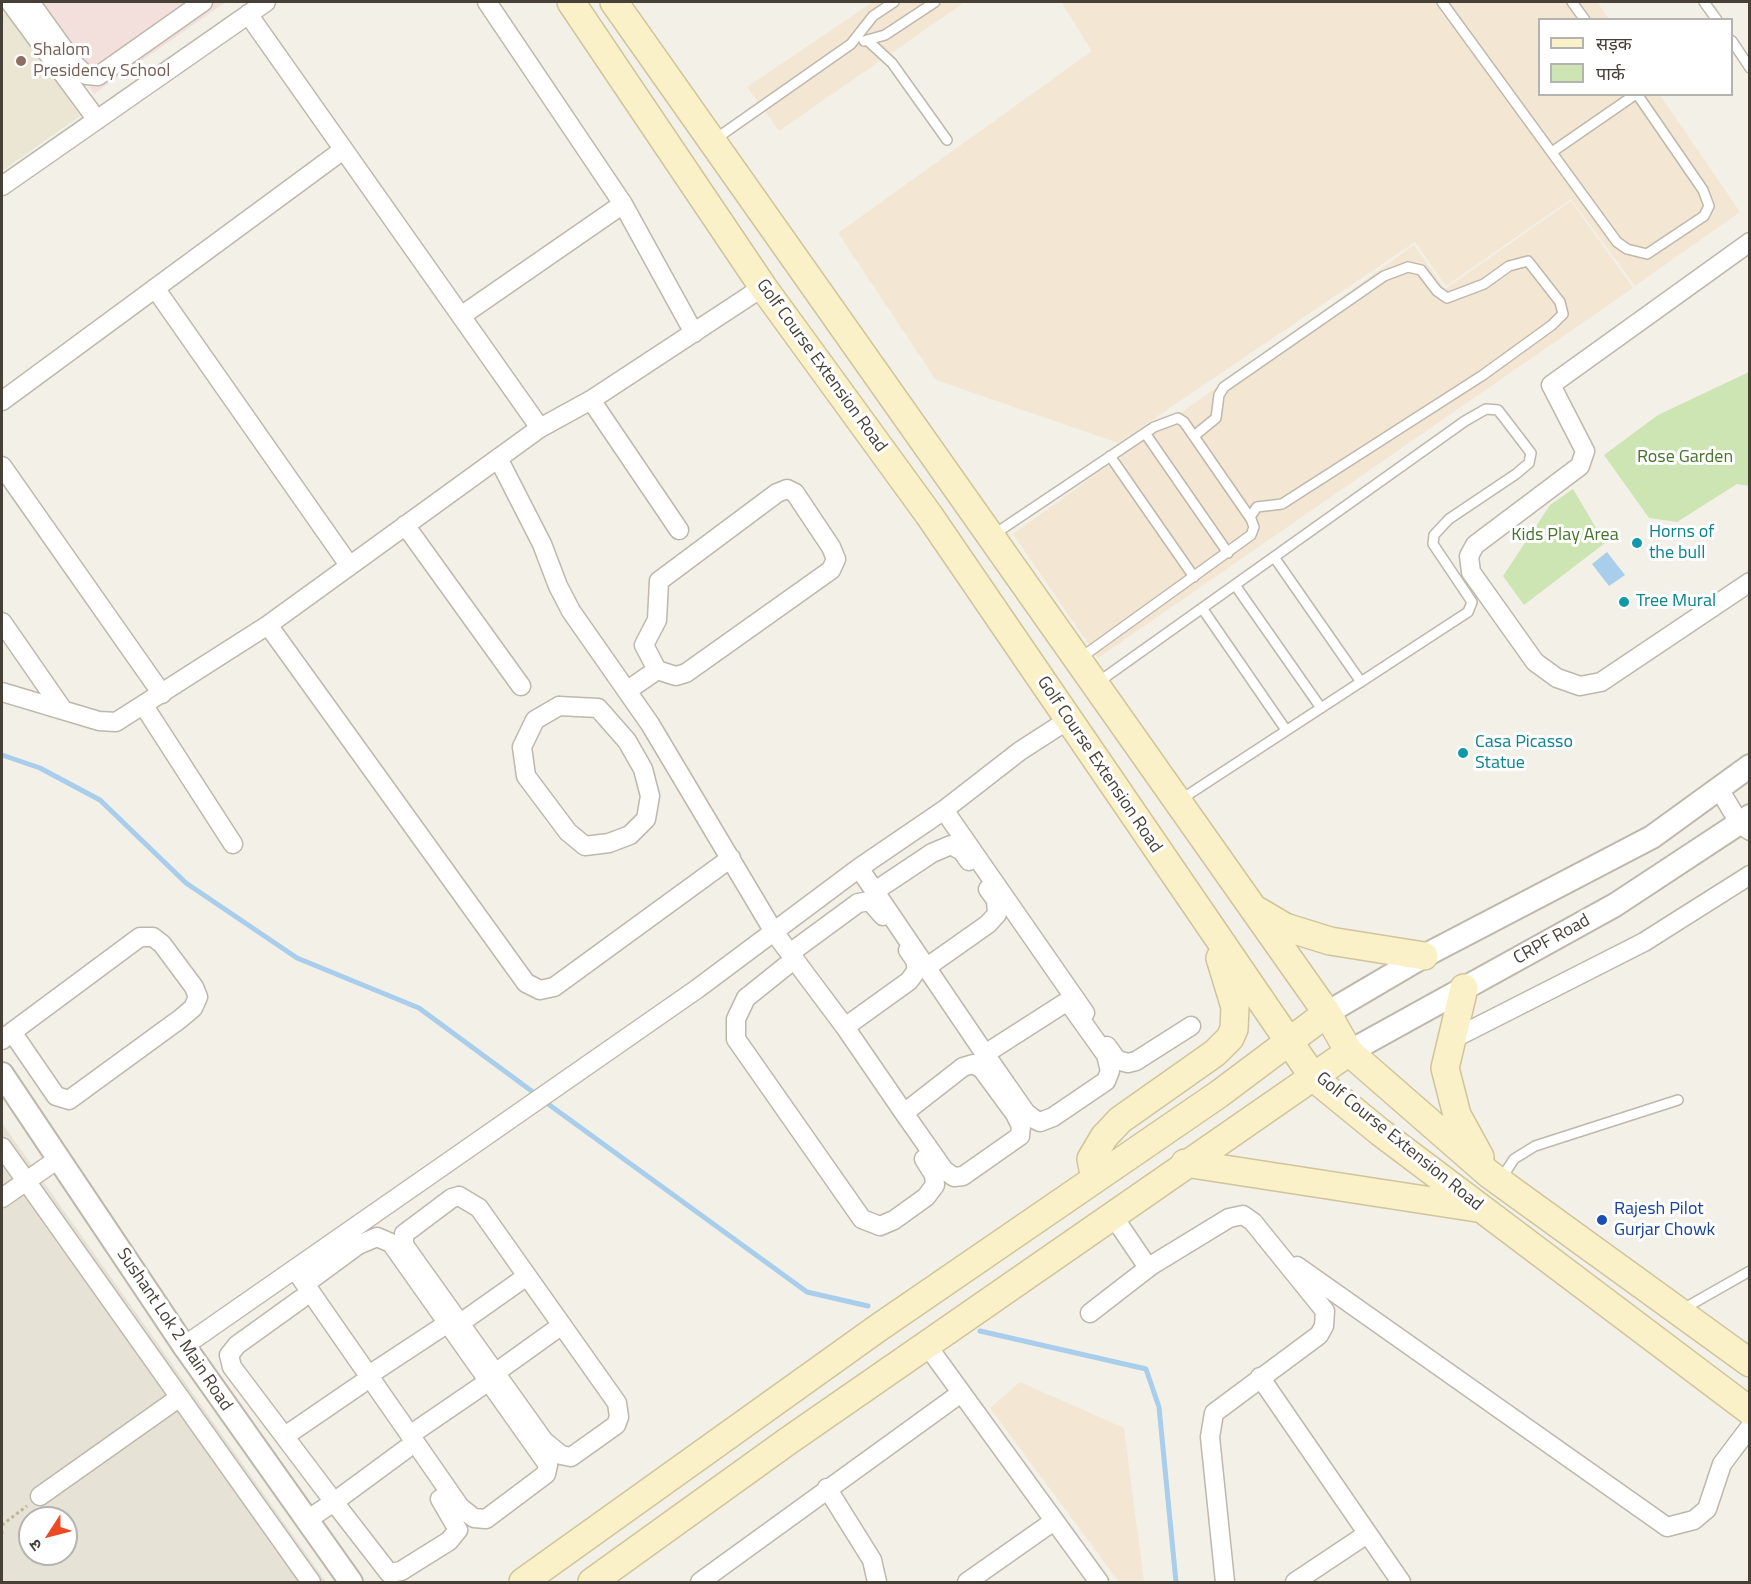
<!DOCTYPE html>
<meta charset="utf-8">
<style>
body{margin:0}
#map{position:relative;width:1751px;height:1584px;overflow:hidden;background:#f3f0e8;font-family:"Titillium Web","Noto Sans Devanagari",sans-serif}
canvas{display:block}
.frame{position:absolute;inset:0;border:3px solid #464037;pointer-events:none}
.legend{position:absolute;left:1538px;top:18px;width:195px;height:78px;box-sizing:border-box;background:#fff;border:2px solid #b5b3af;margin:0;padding:8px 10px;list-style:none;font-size:18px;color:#464037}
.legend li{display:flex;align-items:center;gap:12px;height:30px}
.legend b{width:30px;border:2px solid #b5b3af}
.north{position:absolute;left:18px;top:1506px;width:60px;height:60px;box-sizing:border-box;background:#fff;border:2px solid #b5b3af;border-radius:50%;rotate:234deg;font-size:16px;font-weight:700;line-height:24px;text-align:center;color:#464037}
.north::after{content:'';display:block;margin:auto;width:21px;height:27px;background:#ed4924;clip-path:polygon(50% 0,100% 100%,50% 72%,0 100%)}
</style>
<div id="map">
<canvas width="1751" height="1584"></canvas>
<div class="frame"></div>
<ul class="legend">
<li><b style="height:8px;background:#fbf1c9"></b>सड़क</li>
<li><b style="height:16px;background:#cde5b3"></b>पार्क</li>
</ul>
<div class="north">उ</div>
</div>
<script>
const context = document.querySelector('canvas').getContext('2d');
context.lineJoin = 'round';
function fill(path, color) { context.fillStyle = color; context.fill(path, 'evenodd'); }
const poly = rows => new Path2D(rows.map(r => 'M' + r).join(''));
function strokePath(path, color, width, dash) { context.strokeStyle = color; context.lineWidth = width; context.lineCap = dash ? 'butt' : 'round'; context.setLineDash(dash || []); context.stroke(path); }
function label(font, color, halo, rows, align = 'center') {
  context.font = font + ' "Titillium Web",sans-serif'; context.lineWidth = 6; context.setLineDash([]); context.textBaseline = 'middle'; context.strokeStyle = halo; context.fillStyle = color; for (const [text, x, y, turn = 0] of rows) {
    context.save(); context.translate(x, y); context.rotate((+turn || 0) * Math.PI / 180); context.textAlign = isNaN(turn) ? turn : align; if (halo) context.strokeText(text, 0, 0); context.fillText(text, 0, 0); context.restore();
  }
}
const residential = poly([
 [2,1123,326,1582,2,1582],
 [30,1518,66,1518,66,1554,30,1554]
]);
const commercial = poly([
 [873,2,965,2,779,131,747,87],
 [1061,2,1597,2,1609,19,1540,20,1540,94,1660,95,1740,212,1635,286,1571,199,1446,286,1415,242,1118,443,936,380,838,233,1092,51],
 [1571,201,1633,288,1098,658,1013,534,1414,245,1445,289],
 [1020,1382,1124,1428,1144,1582,1119,1582,990,1408]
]);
const education = poly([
 [2,6,80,116,2,171]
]);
const medical = poly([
 [26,2,226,2,94,94]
]);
const green = poly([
 [1749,372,1749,486,1737,484,1677,522,1649,518,1604,455,1658,415],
 [1573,489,1605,543,1524,605,1503,576,1550,505]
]);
const water = poly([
 [1607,552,1625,575,1609,586,1592,564]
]);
const stream = poly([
 [2,755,40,768,100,800,186,883,297,958,419,1008,537,1095],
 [544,1101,807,1292,868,1306],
 [980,1331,1146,1369,1159,1407,1176,1582]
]);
const path = poly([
 [2,1525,27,1506],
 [2,1531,2,1536]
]);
const service = poly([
 [1442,2,1617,242,1627,249,1647,254,1704,216,1709,206,1703,190,1637,94],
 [1572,2,1585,20],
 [1704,2,1717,20],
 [867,40,892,63,947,140],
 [864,41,885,35,935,2],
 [1732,41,1750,68],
 [714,140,851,44,873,16,894,2],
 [1552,152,1636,94],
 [1145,433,1228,553],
 [1194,436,1216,418,1219,395,1224,387,1384,276,1408,267,1421,270,1437,291,1447,298,1484,284,1509,266,1528,261,1560,302,1563,314,1552,325,1483,375,1282,504,1257,507,1250,517],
 [1110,456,1194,577],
 [993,535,1154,427,1178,418,1184,422,1251,519,1254,527,1251,535,1079,659],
 [1274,557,1361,682],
 [1235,585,1321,708],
 [1202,608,1286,730],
 [1097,683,1465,421,1486,409,1498,410,1531,453,1529,463,1516,474,1449,519,1434,535,1433,544,1472,602,1468,612,1180,800],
 [1501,1179,1514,1159,1535,1146,1678,1100],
 [1683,1309,1750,1271]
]);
const minor = poly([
 [10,2,97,120],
 [30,2,76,66,86,75,98,76,203,2],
 [487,2,623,204,694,333],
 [248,14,540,428],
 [2,186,266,2],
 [1750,242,1551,385,1585,451,1580,466,1475,545,1469,556,1471,572,1535,662,1557,678,1580,686,1601,682,1750,582],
 [155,288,349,565],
 [461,316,623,204],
 [591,400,679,530],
 [2,401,343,150],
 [498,458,542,544,558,586,571,611,650,724,774,932,845,1027,904,1113,944,1170,954,1177,963,1176,1020,1136,1021,1126,1015,1114,982,1069,973,1064,963,1067,904,1113],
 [2,466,162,694],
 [405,525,521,686],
 [2,622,63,710],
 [268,625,526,983,540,990,554,987,731,858],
 [628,690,657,670,676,676,686,673,831,570,836,559,831,547,795,493,787,489,777,493,659,581,657,620,644,645,657,670],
 [2,692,99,721,116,722,268,625,540,428,591,400,763,287],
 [144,706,233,844],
 [559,706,598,708,627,741,643,769,650,796,646,819,630,835,609,843,585,846,568,832,526,776,522,747,535,720,559,706],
 [1719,789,1740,824,1750,831],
 [944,810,1085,1013],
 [859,868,985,1054,1026,1113,1034,1119,1040,1122,1053,1117,1106,1081,1110,1071,1106,1055,1071,1006,1063,1004,985,1054],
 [875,891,932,853,951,845,962,851,969,861],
 [790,953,858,903,870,901,883,916],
 [786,966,746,998,736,1019,736,1039,862,1219,880,1226,894,1220,926,1197,935,1185,934,1175,924,1159],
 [927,967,988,924,997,914,996,900,988,889],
 [845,1027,909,981,917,970,915,960,908,950],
 [2,1040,12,1032,140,937,153,937,162,944,194,987,198,997,193,1008,180,1019,69,1100,56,1096,12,1032],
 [1451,1040,1644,942,1750,875],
 [1107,1046,1117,1060,1128,1063,1136,1061,1191,1026],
 [2,1147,311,1582],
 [459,1196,479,1208,617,1403,619,1417,616,1425,571,1457,561,1455,544,1441,404,1245,404,1234,452,1198,459,1196],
 [2,1198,58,1159],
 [1113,1216,1145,1263,1152,1265,1229,1218,1243,1215,1253,1222,1325,1311,1324,1326,1319,1335,1214,1413,1210,1437,1225,1582],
 [1297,1266,1667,1527,1694,1520,1707,1509,1722,1464,1750,1427],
 [295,1269,305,1284,410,1435,460,1507,474,1518,486,1519,546,1474,548,1465,391,1243,377,1237,358,1245,305,1284],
 [301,1299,237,1345,229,1355,232,1367,334,1502,406,1449],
 [1090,1313,1152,1265],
 [459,1324,527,1276],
 [926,1344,1099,1582],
 [184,1346,697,989,859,868,944,810,1020,751,1068,720],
 [495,1373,562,1325],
 [369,1375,448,1323],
 [1260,1377,1401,1582],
 [410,1435,489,1381],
 [285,1436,361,1384],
 [827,1488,872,1560,877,1582],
 [40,1496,180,1397],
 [307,1520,334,1502,389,1573,401,1571,449,1541,458,1530,440,1499],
 [700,1582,961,1393],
 [967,1582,1054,1521],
 [1295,1582,1367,1534]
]);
const tertiary = poly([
 [1327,1013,1424,956,1652,837,1750,766],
 [1349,1052,1615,905,1750,816],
 [2,1074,184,1346,351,1582]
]);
const secondary = poly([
 [571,2,763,287,929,515,1314,1078,1380,1132,1750,1411],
 [614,2,1327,1013,1349,1052,1489,1174,1750,1363],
 [1258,911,1285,927,1330,941,1424,956],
 [1464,988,1445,1068,1457,1115,1480,1157],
 [1185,1163,1477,1208],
 [1095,1179,1091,1159,1104,1137,1120,1120,1215,1053,1230,1038,1234,1029,1235,1007,1220,958],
 [523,1582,878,1328,1219,1094,1327,1013],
 [592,1582,788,1441,1349,1052]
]);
const markers = [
 [21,61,6,"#8d6e63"],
 [1637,543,6,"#0f9aa8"],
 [1624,602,6,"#0f9aa8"],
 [1463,753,6,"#0f9aa8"],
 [1602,1220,6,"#1a4fb4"]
];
const educationNames = [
 ["Shalom",33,51],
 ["Presidency School",33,72]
];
const streetNames = [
 ["Golf Course Extension Road",821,366,54],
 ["Golf Course Extension Road",1099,765,56],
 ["CRPF Road",1552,940,-29],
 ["Golf Course Extension Road",1399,1142,39],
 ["Sushant Lok 2 Main Road",174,1330,56]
];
const parkNames = [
 ["Rose Garden",1685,458],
 ["Kids Play Area",1565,536]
];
const cultureNames = [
 ["Horns of",1649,533],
 ["the bull",1649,554],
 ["Tree Mural",1636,602],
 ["Casa Picasso",1475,743],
 ["Statue",1475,764]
];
const transitNames = [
 ["Rajesh Pilot",1614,1210],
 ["Gurjar Chowk",1614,1231]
];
fill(residential, '#e7e2d6');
fill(commercial, '#f3e7d4');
fill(education, '#ebe5d3');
fill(medical, '#f3e0dc');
fill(green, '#cde5b3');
fill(water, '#a8ceec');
strokePath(stream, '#a8ceec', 5);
strokePath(service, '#beb8ab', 12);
strokePath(minor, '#beb8ab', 21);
strokePath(tertiary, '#beb8ab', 26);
strokePath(secondary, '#d0c49a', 30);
strokePath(path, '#bfb49d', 3, [3, 3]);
strokePath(service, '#fff', 9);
strokePath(minor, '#fff', 18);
strokePath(tertiary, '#fff', 22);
strokePath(secondary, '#fbf1c9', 27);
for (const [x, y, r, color] of markers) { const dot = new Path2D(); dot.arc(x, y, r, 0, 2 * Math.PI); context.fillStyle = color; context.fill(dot); strokePath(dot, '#fff', 2); }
label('18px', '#785e54', '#fff', educationNames, 'left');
label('18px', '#464037', '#fff', streetNames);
label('18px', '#46742d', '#fff', parkNames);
label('18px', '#0d838f', '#fff', cultureNames, 'left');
label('18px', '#164399', '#fff', transitNames, 'left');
</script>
